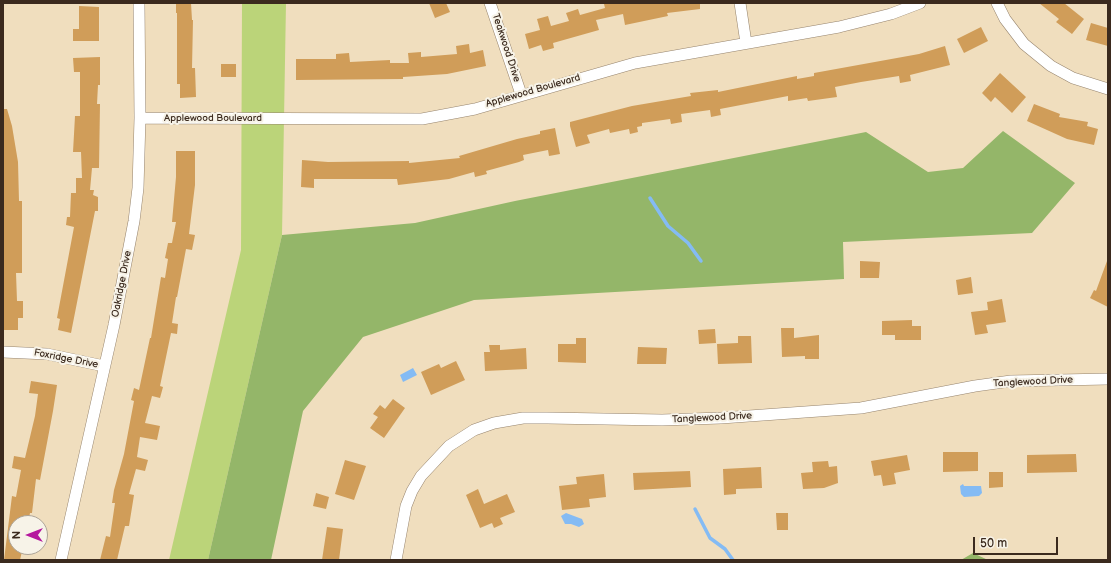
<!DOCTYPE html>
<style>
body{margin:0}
#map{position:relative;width:1111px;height:563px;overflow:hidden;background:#f0debe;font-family:"Balsamiq Sans",sans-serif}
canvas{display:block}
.frame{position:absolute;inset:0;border:4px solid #3b2a1e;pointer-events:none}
.north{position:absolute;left:8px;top:515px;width:40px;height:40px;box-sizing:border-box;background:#f7f3e8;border:1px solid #aca397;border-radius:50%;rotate:270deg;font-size:11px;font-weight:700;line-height:16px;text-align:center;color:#3b2a1e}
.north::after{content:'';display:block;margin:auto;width:14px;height:18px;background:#b5179e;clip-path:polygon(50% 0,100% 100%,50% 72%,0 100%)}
.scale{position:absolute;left:973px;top:537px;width:85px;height:18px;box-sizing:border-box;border:2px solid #3b2a1e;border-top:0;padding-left:5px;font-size:12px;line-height:14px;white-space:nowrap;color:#3b2a1e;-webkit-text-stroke:3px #f7f3e8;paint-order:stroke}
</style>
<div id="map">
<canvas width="1111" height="563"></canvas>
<div class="frame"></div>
<div class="north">N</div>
<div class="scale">50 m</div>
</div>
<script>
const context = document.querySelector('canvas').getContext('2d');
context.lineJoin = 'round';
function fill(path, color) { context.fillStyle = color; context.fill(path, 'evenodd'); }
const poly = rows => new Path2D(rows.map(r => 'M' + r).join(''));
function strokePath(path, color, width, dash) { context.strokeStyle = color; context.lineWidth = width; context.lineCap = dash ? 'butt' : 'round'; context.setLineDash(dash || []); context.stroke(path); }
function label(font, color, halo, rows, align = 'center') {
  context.font = font + ' "Balsamiq Sans",sans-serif'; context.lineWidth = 4; context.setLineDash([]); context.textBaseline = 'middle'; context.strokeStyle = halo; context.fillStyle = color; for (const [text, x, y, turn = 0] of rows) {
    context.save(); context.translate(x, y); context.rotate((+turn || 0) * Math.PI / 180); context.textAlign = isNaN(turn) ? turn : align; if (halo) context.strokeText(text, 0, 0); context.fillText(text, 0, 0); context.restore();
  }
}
const green = poly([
 [242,3,286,3,282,235,208,560,169,560,241,250]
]);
const forest = poly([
 [1003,131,1075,183,1032,233,843,242,844,279,474,300,363,337,303,411,271,560,208,560,282,235,415,223,515,201,866,132,928,172,963,168],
 [973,553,988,560,961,560]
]);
const water = poly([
 [413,368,417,375,403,382,400,375],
 [963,484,964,486,981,486,982,493,979,496,964,497,961,494,960,486],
 [566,513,582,519,584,524,579,527,571,524,565,524,561,516]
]);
const stream = poly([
 [650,198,668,226,688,243,701,261],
 [695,509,710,538,725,549,733,560]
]);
const building = poly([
 [176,3,191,3,192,20,193,20,192,68,195,68,196,97,180,98,180,84,177,84,177,13,176,13],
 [429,3,446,3,450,12,435,18],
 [611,3,700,3,700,9,667,13,668,16,625,25,623,14,596,20,599,30,553,43,554,48,543,51,541,45,529,49,525,34,540,30,537,19,548,16,551,26,569,21,566,13,578,9,580,15,605,8,604,4],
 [1039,3,1064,3,1084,19,1072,34,1056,22,1059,19],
 [79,6,99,7,99,41,73,41,73,29,79,29],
 [1091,23,1108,28,1108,46,1086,40],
 [981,27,988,41,964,53,957,39],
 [469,44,470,53,483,50,486,66,447,74,403,77,403,79,296,80,296,59,336,59,336,54,349,53,350,62,390,60,390,63,409,63,408,53,421,52,421,57,457,54,456,46],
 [945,46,950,65,910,75,911,81,900,83,899,76,861,82,835,87,837,97,808,101,807,98,788,101,788,96,720,109,721,115,711,117,710,110,681,114,682,122,671,124,670,119,642,123,642,126,637,127,638,132,630,134,629,129,610,133,609,129,587,135,590,143,576,147,570,126,570,122,632,106,691,96,690,93,718,90,718,92,797,76,797,79,814,76,814,73,919,54],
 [100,57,100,85,98,85,97,104,100,104,99,168,92,168,90,190,94,190,93,195,98,197,98,211,95,211,71,333,58,330,60,319,57,318,74,227,66,225,67,217,70,217,71,193,76,193,76,178,82,178,81,152,73,152,75,116,80,116,80,72,74,72,73,58],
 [221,64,236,64,236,77,221,77],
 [1000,73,1026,97,1012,113,995,97,991,102,982,93],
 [1034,104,1060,114,1059,117,1088,122,1087,126,1098,129,1094,145,1067,139,1027,121],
 [3,109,7,109,12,126,18,162,19,201,22,201,22,273,16,273,17,301,23,301,23,318,18,318,18,330,3,330],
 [555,128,560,154,549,156,548,150,523,155,524,160,519,162,486,171,487,174,475,177,474,172,449,179,398,185,397,179,314,179,314,188,301,187,302,160,328,162,409,161,409,163,460,158,459,156,517,139,540,134,540,131],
 [176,151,195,151,195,185,189,234,195,235,192,250,186,249,177,297,176,297,172,323,178,324,177,334,171,333,160,386,163,387,160,398,152,396,145,423,160,426,157,440,140,437,137,457,148,460,145,471,136,469,129,494,134,495,129,526,125,526,117,560,100,560,106,536,110,537,115,503,112,503,114,490,124,454,134,401,131,400,134,388,139,390,150,338,151,338,161,277,165,278,168,259,165,258,168,243,172,243,176,222,172,222,176,177],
 [860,261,880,262,879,278,860,278],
 [1107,261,1108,262,1108,307,1090,298,1094,290,1096,291],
 [971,277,973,293,958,295,956,280],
 [1002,299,1006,322,986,325,988,333,975,335,971,312,988,310,987,302],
 [912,320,912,326,921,326,921,340,895,340,895,335,882,335,882,321],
 [781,328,794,328,794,338,819,335,819,359,805,359,805,356,782,357],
 [715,329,716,343,699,344,698,330],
 [738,336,751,336,752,363,718,364,717,344,738,343],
 [576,338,586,338,586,363,558,362,558,344,576,344],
 [489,345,500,345,500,350,526,348,527,369,485,371,484,352,490,352],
 [638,347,667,348,666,364,637,364],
 [456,361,465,380,431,395,421,372,439,364,441,368],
 [31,381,57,385,53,411,40,480,36,479,32,513,30,513,28,523,16,523,16,547,23,547,20,560,4,560,12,496,16,497,21,470,12,468,14,456,25,458,35,416,38,394,29,393],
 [393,399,405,408,384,438,370,428,378,417,373,414,380,405,385,409],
 [943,452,978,452,978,471,943,472],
 [1076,454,1077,472,1027,473,1027,455],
 [907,455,910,470,894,473,896,484,883,486,881,475,874,476,871,461],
 [345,460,366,466,354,500,335,494],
 [828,461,829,467,837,466,838,483,824,488,803,489,801,473,813,472,812,462],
 [761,467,762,488,736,489,736,494,724,495,723,469],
 [690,471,691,487,634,490,633,473],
 [989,472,1003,472,1003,487,989,488],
 [604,474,606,497,589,499,590,507,562,510,559,486,577,484,576,477],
 [478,489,484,504,507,494,515,512,500,518,503,524,494,528,492,523,480,528,466,495],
 [316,493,329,497,326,509,313,506],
 [776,513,788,513,788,530,777,530],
 [327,527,343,529,339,560,322,560]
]);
const minor = poly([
 [490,3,521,94],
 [740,3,746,43],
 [997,3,1005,19,1024,44,1051,66,1073,78,1108,89],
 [140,118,422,119,475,109,635,63,839,27,891,14,920,3],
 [3,352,47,354,104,366],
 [61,560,114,325,134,221,138,188,140,118,139,3],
 [396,560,406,506,412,491,421,476,449,446,474,430,494,423,523,418,547,418,662,420,721,418,861,408,975,386,1011,381,1108,379]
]);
const streetNames = [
 ["Teakwood Drive",506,48,72],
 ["Applewood Boulevard",533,91,-16],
 ["Applewood Boulevard",213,118],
 ["Oakridge Drive",122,284,-79],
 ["Foxridge Drive",66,359,11],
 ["Tanglewood Drive",1033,382,-3],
 ["Tanglewood Drive",712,418,-3]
];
fill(green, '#bbd479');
fill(forest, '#94b669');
fill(water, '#84bbf4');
strokePath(stream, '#84bbf4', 3.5);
fill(building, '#d09d59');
strokePath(minor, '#96846e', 12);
strokePath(minor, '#fff', 11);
label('10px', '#3b2a1e', '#f7f3e8', streetNames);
</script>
